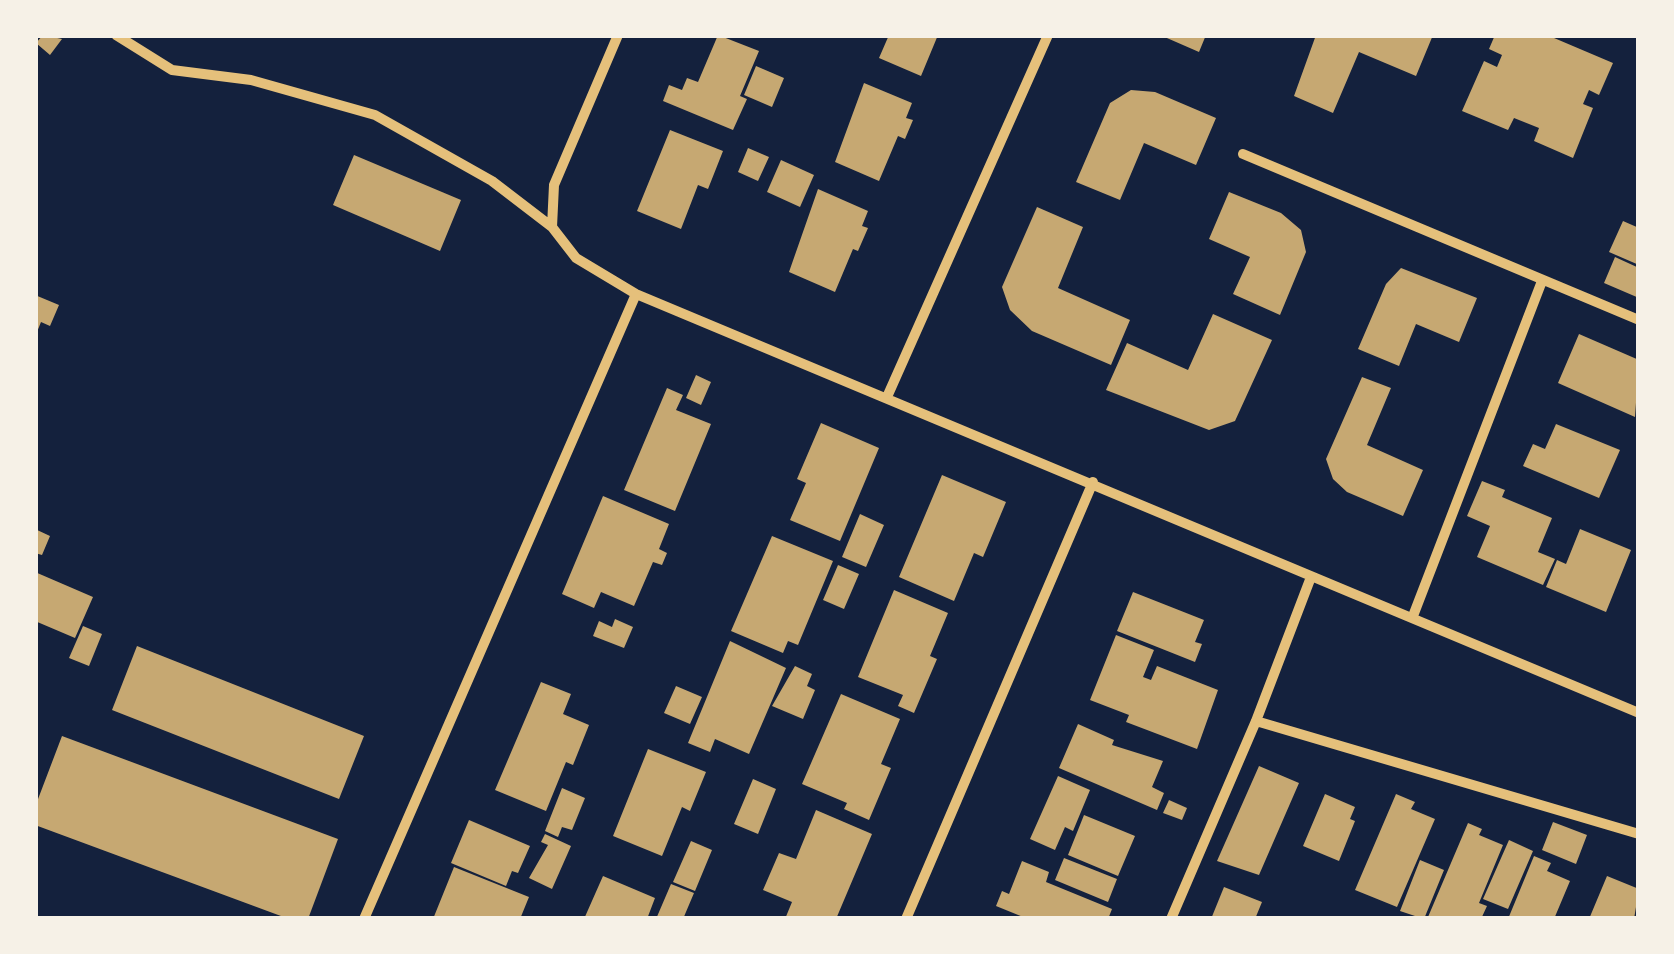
<!DOCTYPE html>
<style>
body{margin:0}
#map{position:relative;width:1674px;height:954px;overflow:hidden;background:#14213d;font-family:Ubuntu,sans-serif}
canvas{display:block}
.frame{position:absolute;inset:0;border:38px solid #f6f1e7;pointer-events:none}
</style>
<div id="map">
<canvas width="1674" height="954"></canvas>
<div class="frame"></div>
</div>
<script>
const context = document.querySelector('canvas').getContext('2d');
context.lineJoin = 'round';
function fill(path, color) { context.fillStyle = color; context.fill(path, 'evenodd'); }
const poly = rows => new Path2D(rows.map(r => 'M' + r).join(''));
function strokePath(path, color, width, dash) { context.strokeStyle = color; context.lineWidth = width; context.lineCap = dash ? 'butt' : 'round'; context.setLineDash(dash || []); context.stroke(path); }
const building = poly([
 [43,35,62,39,50,55,36,43],
 [718,35,759,51,740,96,747,99,733,130,663,101,669,85,682,90,687,78,698,82],
 [889,35,938,35,921,76,879,58],
 [1160,35,1206,35,1199,52],
 [1316,35,1433,35,1416,76,1359,52,1333,113,1294,96],
 [1495,35,1547,35,1613,63,1599,95,1589,90,1583,104,1593,108,1573,158,1534,141,1539,128,1514,118,1508,130,1462,111,1484,61,1497,67,1502,55,1489,49],
 [756,66,784,78,772,107,744,95],
 [864,83,912,103,906,118,913,120,905,139,898,136,879,181,835,162],
 [1131,90,1155,92,1216,118,1196,165,1144,143,1120,200,1076,182,1110,103],
 [670,130,723,151,708,189,698,185,681,229,637,211],
 [748,148,769,157,758,181,738,172],
 [354,155,461,200,440,251,333,205],
 [781,160,814,175,800,207,767,192],
 [818,189,868,211,862,226,868,228,858,251,853,249,835,292,789,272],
 [1229,192,1281,213,1301,230,1306,252,1280,315,1233,294,1250,257,1209,239],
 [1037,207,1083,227,1058,288,1130,320,1111,365,1032,331,1010,310,1002,287],
 [1623,221,1639,228,1639,265,1609,252],
 [1615,257,1639,268,1639,298,1604,283],
 [1401,268,1477,298,1459,342,1416,324,1399,366,1358,349,1386,284],
 [35,295,59,305,50,326,41,322,35,337],
 [1213,314,1272,340,1235,421,1209,430,1106,390,1127,343,1188,370],
 [1579,334,1639,360,1635,417,1558,383],
 [696,375,711,382,701,405,686,398],
 [1362,377,1391,388,1367,445,1423,470,1403,516,1347,492,1333,479,1326,459],
 [667,388,683,395,676,410,711,424,675,511,624,490],
 [821,423,879,448,840,541,790,520,806,483,797,479],
 [1556,424,1620,450,1599,498,1523,466,1533,444,1545,449],
 [942,475,1006,502,983,557,974,553,954,601,899,577],
 [1482,481,1505,490,1502,497,1552,518,1538,552,1555,559,1543,585,1477,557,1490,526,1467,516],
 [603,496,669,524,659,549,667,553,662,565,653,562,634,606,601,592,594,608,562,594],
 [860,514,884,525,866,567,842,557],
 [35,529,50,536,42,555,35,553],
 [1580,529,1631,550,1606,612,1546,587,1557,560,1566,564],
 [772,536,833,561,798,645,788,641,783,653,731,631],
 [838,565,859,574,844,609,823,600],
 [35,572,93,597,75,638,35,621],
 [894,590,948,613,930,656,937,659,914,713,898,706,903,695,858,677],
 [1133,592,1204,620,1195,642,1202,644,1195,662,1117,631],
 [615,619,633,627,624,648,593,636,599,621,612,627],
 [83,626,102,634,89,666,69,658],
 [1116,635,1154,650,1143,677,1151,680,1157,666,1218,690,1197,749,1126,722,1129,715,1090,700],
 [730,641,786,668,749,754,715,739,710,752,688,743],
 [137,646,364,736,339,799,112,710],
 [795,666,812,674,807,686,815,690,803,719,772,706],
 [541,682,571,694,563,714,589,725,573,765,566,762,546,811,495,790],
 [676,686,702,697,690,724,664,713],
 [841,694,900,719,881,764,891,768,869,820,844,809,847,803,802,784],
 [1078,724,1114,740,1112,745,1163,761,1152,787,1164,793,1157,810,1059,768],
 [62,736,338,839,308,919,289,919,35,825,35,807],
 [648,749,706,772,690,811,682,807,662,856,613,836],
 [1259,766,1299,783,1259,875,1217,861],
 [1058,776,1090,790,1073,831,1065,827,1055,850,1030,839],
 [753,779,776,789,758,834,734,824],
 [562,788,585,798,572,830,562,827,558,837,545,831],
 [1325,794,1355,807,1350,819,1355,821,1339,861,1303,846],
 [1396,794,1415,802,1411,809,1435,819,1397,907,1355,890],
 [1169,800,1187,808,1182,820,1163,813],
 [816,810,872,834,836,919,785,919,792,902,763,890,779,853,796,859],
 [1084,815,1135,836,1118,876,1068,855],
 [469,820,530,846,518,873,512,871,506,886,451,863],
 [1553,822,1587,835,1576,864,1542,850],
 [1468,823,1482,829,1479,835,1503,845,1479,903,1487,906,1481,919,1433,919,1428,917],
 [545,834,571,846,552,889,529,878,548,845,541,842],
 [1509,840,1533,851,1508,909,1483,899],
 [691,841,712,850,695,891,673,882],
 [1534,856,1551,863,1547,871,1570,881,1554,919,1508,919],
 [1064,858,1117,879,1108,902,1055,880],
 [1420,860,1444,870,1424,919,1400,911],
 [1022,861,1049,872,1046,882,1112,909,1108,919,1028,919,996,906,1002,891,1009,894],
 [454,867,529,897,520,919,433,919],
 [603,876,655,898,647,919,584,919],
 [1607,876,1639,889,1634,919,1589,919],
 [671,884,694,893,683,919,656,919],
 [1224,887,1262,902,1255,919,1211,919]
]);
const minor = poly([
 [116,35,172,70,251,80,375,115,492,181,552,227],
 [618,35,554,185,552,227,576,258,636,294,1639,713],
 [1243,154,1639,320],
 [887,397,1048,35],
 [1413,616,1542,281],
 [1256,721,1639,834],
 [364,919,636,294],
 [906,919,1093,482],
 [1171,919,1256,721,1311,577]
]);
fill(building, '#c6a872');
strokePath(minor, '#e5c07b', 10);
</script>
